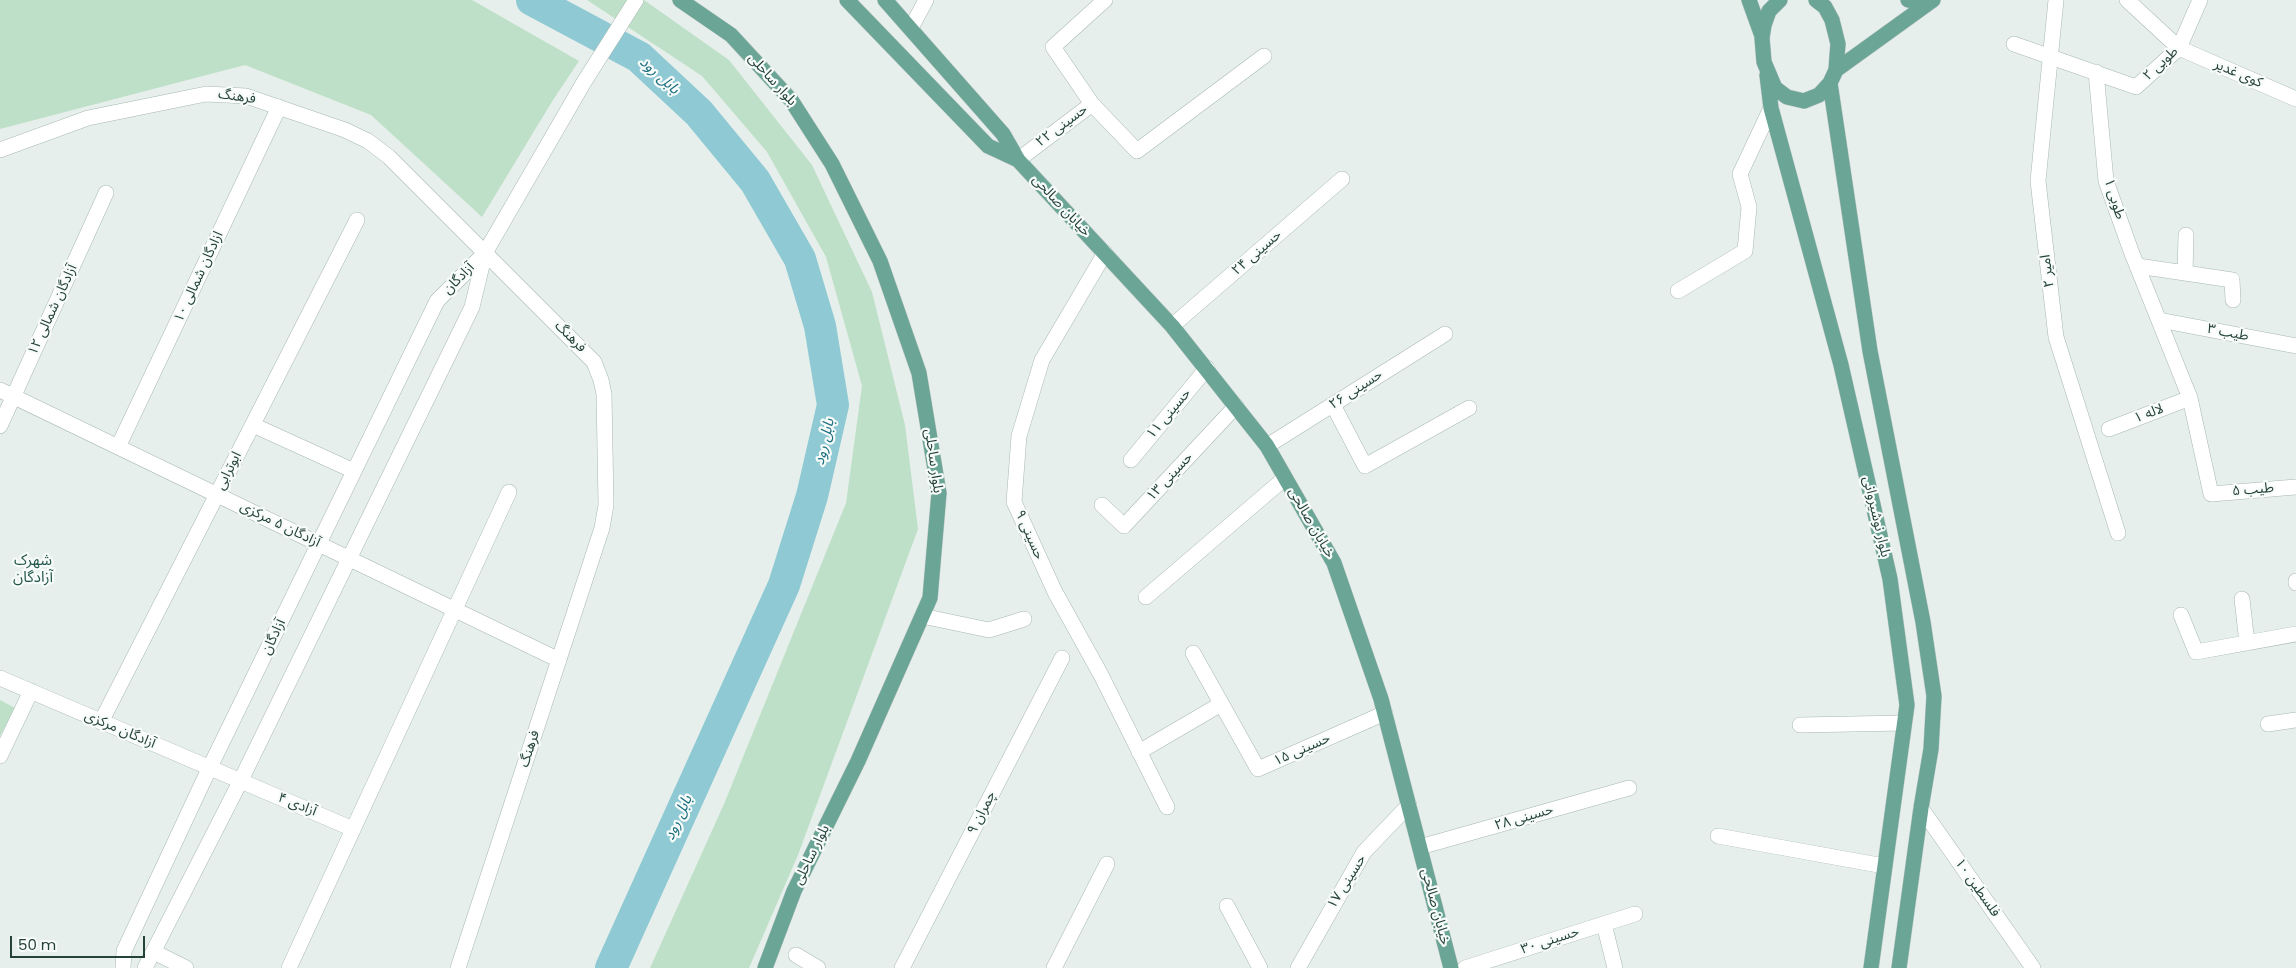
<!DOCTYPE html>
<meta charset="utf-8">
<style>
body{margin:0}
#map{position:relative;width:2296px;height:968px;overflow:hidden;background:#e6efeb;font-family:Poppins,sans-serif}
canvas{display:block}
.scale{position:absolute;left:10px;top:936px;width:135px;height:22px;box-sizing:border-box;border:2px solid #24423a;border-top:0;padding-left:6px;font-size:15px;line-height:18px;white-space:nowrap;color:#24423a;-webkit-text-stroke:4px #f7fbf9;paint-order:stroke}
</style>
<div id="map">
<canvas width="2296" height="968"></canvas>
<div class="scale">50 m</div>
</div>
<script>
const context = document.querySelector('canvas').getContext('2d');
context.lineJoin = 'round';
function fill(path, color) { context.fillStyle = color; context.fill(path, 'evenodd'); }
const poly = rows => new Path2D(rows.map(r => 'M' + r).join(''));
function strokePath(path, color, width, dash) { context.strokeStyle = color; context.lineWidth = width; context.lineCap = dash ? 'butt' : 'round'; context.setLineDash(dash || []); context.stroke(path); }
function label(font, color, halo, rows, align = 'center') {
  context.font = font + ' Poppins,"Noto Sans Arabic",sans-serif'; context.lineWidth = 4.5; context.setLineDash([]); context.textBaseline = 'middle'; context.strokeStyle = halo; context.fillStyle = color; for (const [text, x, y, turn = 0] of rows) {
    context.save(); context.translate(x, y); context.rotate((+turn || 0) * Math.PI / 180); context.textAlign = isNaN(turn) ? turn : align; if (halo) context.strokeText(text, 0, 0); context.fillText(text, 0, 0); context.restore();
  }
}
const green = poly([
 [0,0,472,0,579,61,553,100,482,217,371,115,245,65,0,129],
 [587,0,644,0,729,60,812,165,872,292,905,425,918,529,798,855,749,968,650,968,724,804,846,503,862,386,826,257,767,152,702,76],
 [0,700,15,708,0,736]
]);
const river = poly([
 [532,0,639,57,699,113,755,181,800,259,820,326,833,405,812,496,784,585,611,968]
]);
const minor = poly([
 [2056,0,2038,181,2056,337,2118,533],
 [2127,0,2179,48,2296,99],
 [911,28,926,0],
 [2014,44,2136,87,2179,48,2200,0],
 [2096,72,2106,181,2131,251,2190,398,2211,494,2296,487],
 [1092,104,1137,151,1264,56],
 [0,150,88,118,206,94,246,96,345,130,368,141,389,157,594,362,601,380,604,394,606,505,602,528,458,968],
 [1018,160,1092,104,1053,47,1105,0],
 [1105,253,1042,360,1019,436,1014,502,1055,592,1101,675,1167,807],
 [2138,266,2232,280,2233,300],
 [2185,273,2186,235],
 [1678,291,1745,251,1749,207,1740,174,1771,108],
 [2159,320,2296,346],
 [1172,326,1342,179],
 [0,390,559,660],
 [1333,405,1365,466,1469,408],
 [253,425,354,471],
 [0,426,106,193],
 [2109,429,2190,398],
 [1267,446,1445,334],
 [118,447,279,107],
 [1131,460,1207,368],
 [1102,505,1124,526,1236,406],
 [2296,581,2296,583],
 [1146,597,1285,478],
 [2242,599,2247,643],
 [2181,615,2196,652,2296,634],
 [922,616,989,630,1024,619],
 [1193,653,1258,769,1385,713],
 [0,678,353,829],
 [101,722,357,220],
 [2268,724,2296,720],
 [1800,725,1904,723],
 [1139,752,1221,704],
 [0,756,31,691],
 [1921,808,2033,968],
 [1718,836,1884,866],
 [1420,847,1629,788],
 [1227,906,1260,968],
 [1604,924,1615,968],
 [154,952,186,968],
 [796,955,818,968],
 [123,968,124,951,209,769,437,301,485,253,584,82,636,0],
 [145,968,240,782,472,307,485,253],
 [289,968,509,492],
 [902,968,1062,658],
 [1054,968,1107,864],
 [1298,968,1364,852,1409,805],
 [1465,968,1635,914]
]);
const major = poly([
 [680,0,731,35,791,100,832,164,880,261,919,373,939,493,930,598,858,761,794,891,765,968],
 [847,0,988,146,1018,160],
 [885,0,1003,134,1018,160,1172,326,1267,446,1334,563,1381,699,1451,968],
 [1749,0,1762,36],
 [1780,0,1769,11,1764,25,1762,38,1764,62,1775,88,1787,97,1804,101,1819,95,1830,83,1836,70,1837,56,1838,44,1832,20,1825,7,1816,0],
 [1908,0,1930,2],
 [1836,70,1933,0],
 [1767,75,1771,108,1841,365,1890,579,1907,705,1871,968],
 [1830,83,1870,351,1923,622,1934,696,1931,749,1921,808,1899,968]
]);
const streetNames = [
 ["طوبی ۲",2161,64,-43],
 ["کوی غدیر",2238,74,23],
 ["بلوار ساحلی",772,80,48],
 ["فرهنگ",237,97,8],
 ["حسینی ۲۲",1062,126,-37],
 ["طوبی ۱",2114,199,73],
 ["خيابان صالحی",1061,206,47],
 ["حسینی ۲۴",1257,253,-41],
 ["امیر ۲",2048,271,-97],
 ["ازادگان شمالی ۱۰",199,277,-65],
 ["آزادگان",459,279,-45],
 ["آزادگان شمالی ۱۲",53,310,-65],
 ["طیب ۳",2228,333,11],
 ["فرهنگ",570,337,45],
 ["حسینی ۲۶",1356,390,-33],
 ["حسینی ۱۱",1169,414,-50],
 ["لاله ۱",2149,414,-21],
 ["بلوار ساحلی",933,461,82],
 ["ابوترابی",229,471,-63],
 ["حسینی ۱۳",1170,477,-47],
 ["طیب ۵",2253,490,-5],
 ["بلوار نوشیروانی",1876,517,77],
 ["خيابان صالحی",1311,523,60],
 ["آزادگان ۵ مرکزی",280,525,26],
 ["حسینی ٩",1029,535,66],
 ["آزادگان",274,637,-64],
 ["آزادگان مرکزی",120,730,23],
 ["فرهنگ",530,749,-72],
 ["حسینی ۱۵",1302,750,-24],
 ["آزادی ۴",297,805,22],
 ["چمران ۹",982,813,-63],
 ["حسینی ۲۸",1524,818,-16],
 ["بلوار ساحلی",812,855,-64],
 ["حسینی ۱۷",1347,882,-58],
 ["فلسطین ۱۰",1977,888,55],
 ["خيابان صالحی",1435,907,75],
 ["حسینی ۳۰",1550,941,-18]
];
const waterNames = [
 ["بابل رود",659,76,42],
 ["بابل رود",825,442,-77],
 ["بابل رود",679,818,-66]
];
const neighbourhoodNames = [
 ["شهرک",33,561],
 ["آزادگان",33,578]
];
fill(green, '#bfe0c8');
strokePath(river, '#8ec9d4', 32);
strokePath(minor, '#a8b8b2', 16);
strokePath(major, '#c2cac8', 16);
strokePath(minor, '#fff', 15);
strokePath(major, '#6aa596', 15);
label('14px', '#24423a', '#f7fbf9', streetNames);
label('italic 15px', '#1c6f80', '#f7fbf9', waterNames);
label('15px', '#1f5548', '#f7fbf9', neighbourhoodNames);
</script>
